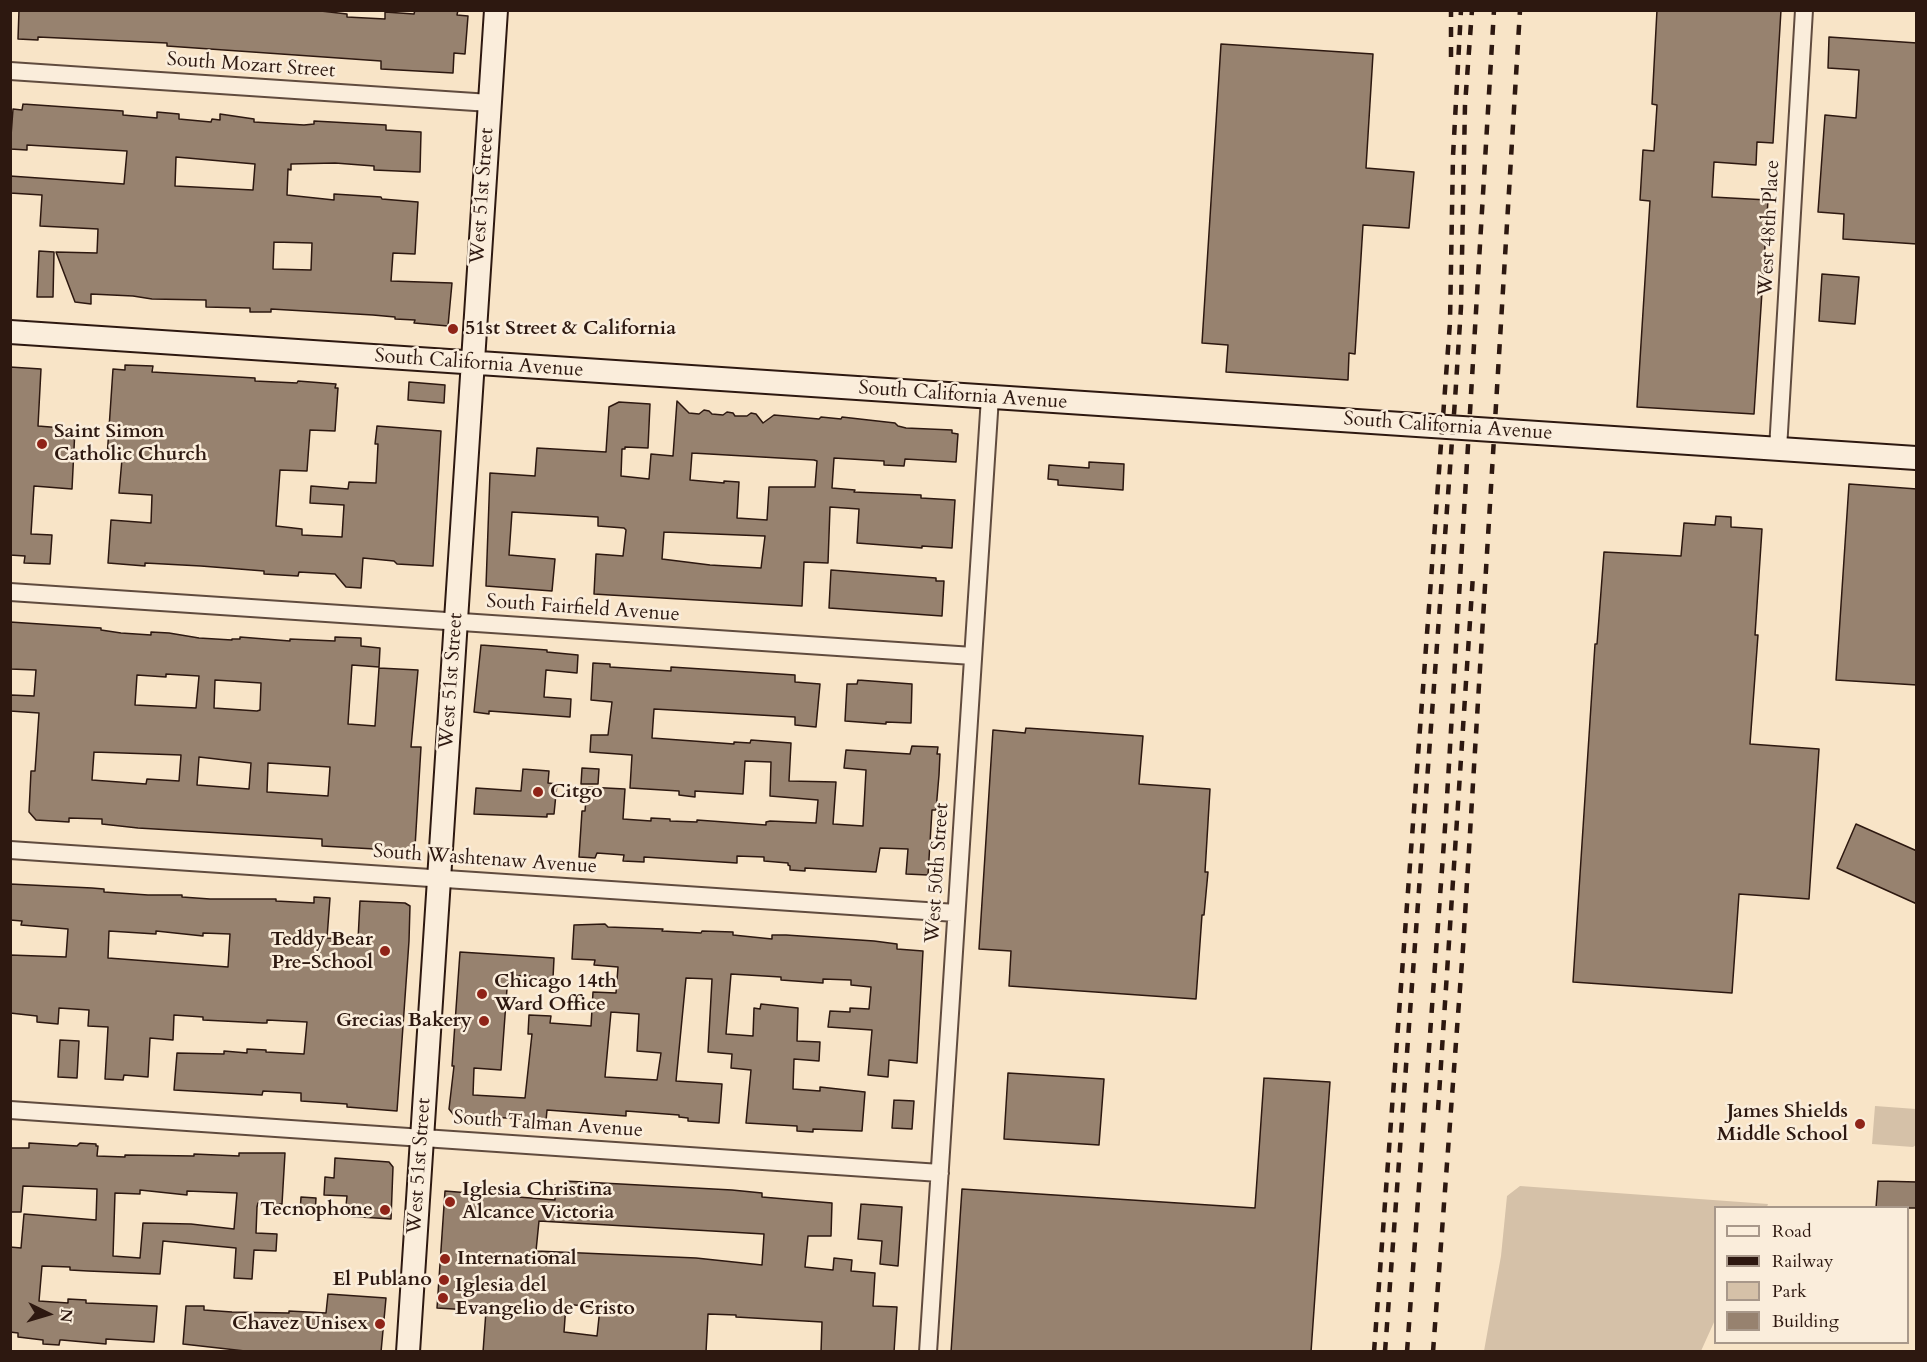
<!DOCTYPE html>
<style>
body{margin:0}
#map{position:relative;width:1927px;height:1362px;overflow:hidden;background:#f8e4c7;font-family:Cardo,serif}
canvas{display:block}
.frame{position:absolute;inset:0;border:12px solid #2d1810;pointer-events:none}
.legend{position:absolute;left:1714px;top:1206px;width:195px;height:138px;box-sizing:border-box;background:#faeddb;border:2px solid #a8988a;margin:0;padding:8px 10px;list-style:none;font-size:18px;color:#2d1810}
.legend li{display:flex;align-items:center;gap:12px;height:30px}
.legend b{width:30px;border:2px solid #a8988a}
.north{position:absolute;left:18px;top:1284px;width:60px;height:60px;-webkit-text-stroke:4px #faeddb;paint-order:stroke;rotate:95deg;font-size:16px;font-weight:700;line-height:24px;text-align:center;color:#2d1810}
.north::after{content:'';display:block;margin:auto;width:21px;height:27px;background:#2d1810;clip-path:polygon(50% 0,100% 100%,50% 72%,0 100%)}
</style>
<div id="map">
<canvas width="1927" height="1362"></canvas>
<div class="frame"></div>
<ul class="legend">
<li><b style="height:8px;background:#faeddb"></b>Road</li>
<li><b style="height:8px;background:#2d1810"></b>Railway</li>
<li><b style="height:16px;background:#d5c1a8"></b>Park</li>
<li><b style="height:16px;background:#97826f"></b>Building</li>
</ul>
<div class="north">N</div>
</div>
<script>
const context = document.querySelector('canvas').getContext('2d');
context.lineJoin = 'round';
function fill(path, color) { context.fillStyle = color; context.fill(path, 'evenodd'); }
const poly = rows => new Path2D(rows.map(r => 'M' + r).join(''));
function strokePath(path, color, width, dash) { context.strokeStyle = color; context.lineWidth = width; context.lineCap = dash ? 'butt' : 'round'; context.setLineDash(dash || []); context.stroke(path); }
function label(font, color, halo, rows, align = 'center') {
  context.font = font + ' Cardo,serif'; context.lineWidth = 5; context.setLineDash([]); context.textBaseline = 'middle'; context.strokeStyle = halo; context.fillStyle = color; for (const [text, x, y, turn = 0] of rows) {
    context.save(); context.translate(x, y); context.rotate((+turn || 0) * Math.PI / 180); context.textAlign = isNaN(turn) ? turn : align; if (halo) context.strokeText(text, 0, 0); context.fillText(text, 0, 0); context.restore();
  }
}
const green = poly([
 [1875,1106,1916,1109,1916,1145,1913,1147,1872,1144],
 [1520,1186,1768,1204,1767,1207,1716,1208,1715,1320,1701,1351,1484,1351,1501,1256,1507,1196]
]);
const building = poly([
 [19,10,312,10,347,14,347,17,385,19,385,12,414,14,415,10,458,10,457,15,468,16,465,54,454,53,453,73,381,69,381,61,167,46,167,43,38,37,38,40,18,39,19,10],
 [1657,10,1781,10,1773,143,1757,142,1756,165,1714,162,1712,197,1768,200,1754,414,1637,407,1650,201,1640,200,1643,150,1654,151,1657,105,1652,104,1657,10],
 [1829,37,1917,43,1917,244,1843,239,1844,214,1818,212,1825,115,1856,118,1859,70,1828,68,1829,37],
 [1221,44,1373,54,1366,168,1414,172,1409,228,1363,225,1355,354,1349,353,1348,380,1226,372,1228,345,1202,343,1221,44],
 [23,104,123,111,123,115,157,118,157,112,179,114,179,119,211,122,212,119,220,120,220,114,254,119,254,122,304,125,314,124,314,121,386,125,386,130,421,132,420,172,374,170,374,166,335,163,291,164,291,170,288,169,287,195,334,200,334,194,381,197,382,199,418,202,415,254,393,253,391,281,452,283,448,326,414,323,415,320,395,319,395,317,373,315,271,309,271,312,250,312,250,308,206,307,206,300,152,299,133,296,91,294,91,304,75,302,56,252,97,253,98,229,40,226,42,195,10,193,10,176,124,184,127,151,27,145,27,150,10,149,13,109,22,110,23,104],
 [176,157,255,164,253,190,175,186,176,157],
 [274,242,312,243,311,270,273,269,274,242],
 [39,251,54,252,53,297,37,297,39,251],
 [1822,274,1859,277,1855,324,1819,321,1822,274],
 [125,365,153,366,152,372,255,378,255,381,297,383,298,381,336,384,335,388,338,388,335,431,310,430,307,471,280,470,276,526,302,529,302,535,342,537,344,505,310,503,311,486,348,489,349,482,376,483,378,444,375,444,377,426,441,431,433,566,397,564,394,561,363,558,361,588,346,587,335,574,299,572,298,576,264,574,264,571,201,566,145,563,145,566,108,563,111,520,151,523,152,495,119,493,122,459,107,458,113,369,125,370,125,365],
 [10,367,41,369,38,426,75,429,72,489,34,486,31,534,52,535,50,564,24,563,25,556,10,555,10,367],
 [409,382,445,385,444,403,408,400,409,382],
 [677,401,689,413,699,414,704,410,709,411,712,414,723,415,727,412,733,413,735,416,747,416,751,413,756,414,763,423,774,415,819,419,821,417,841,419,842,417,895,423,898,426,906,428,952,430,952,433,958,434,956,462,905,459,904,466,884,465,884,461,834,458,832,488,855,490,854,492,921,495,921,498,955,500,952,548,922,546,922,548,857,543,859,509,830,507,828,563,804,562,802,606,610,595,594,594,596,554,623,556,626,530,624,528,598,526,598,517,512,512,509,555,555,559,552,591,486,586,490,473,535,476,537,448,606,452,609,407,619,402,650,404,648,448,625,447,625,449,622,449,621,476,649,479,651,454,673,456,677,401],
 [692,453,814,460,817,461,815,487,769,487,767,520,737,518,739,482,724,481,724,483,690,480,692,453],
 [664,532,765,536,761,568,710,565,662,559,664,532],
 [1089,462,1124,464,1123,490,1058,485,1058,480,1048,479,1049,465,1089,468,1089,462],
 [1849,484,1917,489,1917,685,1836,680,1849,484],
 [1716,516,1731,517,1731,527,1762,529,1755,635,1758,635,1750,744,1819,749,1809,899,1739,894,1732,993,1573,982,1595,644,1597,644,1604,552,1681,556,1684,523,1715,525,1716,516],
 [831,570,936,578,936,581,944,581,942,616,829,608,831,570],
 [10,622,101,628,101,630,121,633,151,635,151,632,169,633,199,638,232,640,232,639,240,639,240,637,290,641,290,639,335,641,335,637,361,638,361,646,380,648,379,667,352,665,348,724,375,726,379,668,418,670,411,747,421,747,415,847,410,851,322,846,322,839,138,828,102,824,102,819,69,818,69,822,36,820,29,812,31,771,35,771,39,713,10,711,10,707,11,695,34,696,36,670,10,669,10,622],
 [166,674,199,676,196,708,135,705,137,675,166,677,166,674],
 [215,680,261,683,260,710,257,711,214,708,215,680],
 [94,752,181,755,179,781,147,779,146,784,92,780,94,752],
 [199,757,251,763,249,789,197,785,199,757],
 [268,763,330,767,328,796,267,792,268,763],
 [481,645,547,650,547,652,578,655,577,673,546,670,544,697,571,699,570,717,489,711,489,714,474,712,481,645],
 [593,663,610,664,610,667,671,671,671,667,795,675,795,682,820,684,816,727,795,725,795,717,654,709,652,738,734,744,734,742,750,743,751,740,791,743,789,781,836,782,833,824,863,826,866,770,844,768,846,750,910,754,912,746,938,747,937,754,940,754,939,775,936,810,932,810,928,875,906,874,908,849,880,848,876,872,805,868,805,871,790,870,790,866,788,865,788,863,764,861,764,857,737,856,737,863,644,857,644,862,623,861,624,855,597,853,595,858,579,857,582,811,585,811,587,787,625,789,623,819,651,821,651,818,670,819,670,821,697,822,697,820,766,825,766,822,770,821,816,823,818,800,770,796,771,762,745,761,743,794,695,791,695,797,679,795,679,791,630,788,632,755,590,752,591,735,608,735,612,702,591,700,593,663],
 [858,680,912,684,911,723,886,722,886,724,845,721,847,684,857,684,858,680],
 [1026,728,1143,736,1139,784,1210,789,1205,872,1208,872,1204,915,1202,915,1196,999,1009,986,1011,951,979,949,993,730,1025,733,1026,728],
 [582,768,599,769,598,784,581,784,582,768],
 [523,769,549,771,548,783,557,784,554,814,547,814,547,817,474,814,476,788,521,791,523,769],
 [1856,824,1917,851,1917,904,1837,868,1856,824],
 [10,884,92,888,104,889,104,892,148,895,182,895,182,897,210,899,276,899,276,901,314,903,314,897,330,898,327,938,358,940,360,901,405,903,410,906,409,941,397,1111,347,1107,347,1104,301,1101,301,1093,263,1091,262,1095,174,1090,177,1053,224,1054,224,1051,247,1053,247,1049,266,1050,266,1052,304,1054,307,1022,267,1020,267,1023,263,1023,203,1020,203,1017,174,1015,173,1040,150,1038,148,1077,124,1075,123,1080,105,1079,108,1027,88,1026,89,1010,59,1008,58,1024,37,1022,37,1016,10,1013,10,955,66,957,68,929,21,925,22,921,10,920,10,884],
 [109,931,156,934,156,931,203,936,203,933,230,934,228,967,108,958,109,931],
 [605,924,608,927,663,929,662,931,701,933,702,931,733,932,733,935,772,939,772,935,786,935,874,941,897,944,897,949,923,951,917,1063,889,1060,888,1077,868,1075,872,1030,828,1027,830,1011,850,1012,850,1008,869,1009,871,987,851,985,851,980,823,979,823,983,781,980,781,977,731,974,726,1034,753,1036,754,1008,760,1009,761,1004,798,1008,797,1041,820,1042,819,1061,794,1059,793,1089,820,1091,820,1087,865,1092,862,1131,813,1129,813,1132,797,1131,797,1126,746,1123,751,1070,731,1068,732,1054,708,1052,712,979,686,978,676,1081,722,1084,719,1123,688,1121,688,1118,679,1117,679,1115,626,1111,626,1116,547,1110,546,1121,453,1114,449,1109,454,1066,452,1066,460,952,554,958,553,978,508,975,501,1070,474,1068,473,1095,525,1098,532,1034,528,1034,529,1015,551,1016,550,1023,591,1026,593,992,616,993,618,967,594,965,595,960,572,959,574,925,605,924],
 [611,1012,639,1014,637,1051,661,1053,657,1080,605,1077,611,1012],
 [60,1040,79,1041,77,1078,58,1077,60,1040],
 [1008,1073,1104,1079,1099,1145,1004,1139,1008,1073],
 [1264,1078,1330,1082,1311,1352,951,1352,962,1189,1255,1208,1264,1078],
 [894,1100,914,1101,912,1129,892,1128,894,1100],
 [29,1143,77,1146,80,1143,96,1144,96,1146,98,1146,97,1156,125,1157,125,1155,194,1156,194,1154,239,1156,239,1153,285,1153,282,1204,258,1203,257,1207,256,1233,277,1234,276,1251,254,1250,252,1279,234,1278,236,1248,163,1241,160,1274,88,1271,70,1270,70,1267,42,1266,39,1301,68,1303,68,1299,86,1300,86,1303,157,1306,154,1342,106,1339,106,1344,62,1340,60,1340,59,1345,43,1344,43,1340,18,1337,18,1333,10,1332,10,1247,21,1248,24,1214,96,1220,97,1189,23,1186,21,1212,10,1212,10,1148,29,1148,29,1143],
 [140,1190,187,1195,187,1191,237,1193,234,1229,191,1224,143,1223,140,1258,113,1256,115,1193,140,1194,140,1190],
 [335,1158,389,1162,393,1167,391,1219,345,1216,347,1196,324,1195,325,1177,334,1178,335,1158],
 [565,1181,732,1190,762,1193,762,1197,832,1203,831,1236,808,1236,805,1267,833,1270,834,1258,852,1260,851,1271,875,1273,873,1306,897,1307,894,1352,821,1352,822,1322,736,1317,736,1315,708,1314,706,1352,483,1352,486,1311,437,1308,445,1191,555,1200,555,1185,565,1185,565,1181],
 [539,1221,764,1234,762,1265,696,1258,536,1251,539,1221],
 [566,1304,600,1308,597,1336,564,1332,566,1304],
 [1878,1181,1917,1182,1917,1208,1876,1208,1878,1181],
 [301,1197,316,1198,315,1215,300,1214,301,1197],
 [861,1204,902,1207,898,1266,880,1264,882,1241,858,1239,861,1204],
 [328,1294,386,1298,381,1352,254,1352,183,1344,186,1306,204,1306,204,1310,232,1312,289,1313,289,1311,326,1313,328,1294]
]);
const street = poly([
 [10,71,490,103],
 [1778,449,1804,10],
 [10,592,973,656],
 [10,850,956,913],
 [10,1110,940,1173],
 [928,1352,990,397]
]);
const secondary = poly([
 [10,332,1916,458],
 [408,1352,496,10]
]);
const rail = poly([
 [1451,57,1451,10],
 [1438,1110,1473,575],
 [1374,1352,1450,322,1453,156,1461,10],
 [1385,1352,1455,400,1461,307,1465,105,1472,10],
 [1407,1352,1446,814,1494,10],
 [1433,1352,1463,948,1520,10]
]);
const markers = [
 [453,329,6,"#8f2418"],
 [42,444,6,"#8f2418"],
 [538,792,6,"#8f2418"],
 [385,951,6,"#8f2418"],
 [482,994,6,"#8f2418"],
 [484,1021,6,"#8f2418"],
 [1860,1124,6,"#8f2418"],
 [450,1202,6,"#8f2418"],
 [385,1210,6,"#8f2418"],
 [445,1259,6,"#8f2418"],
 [444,1280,6,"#8f2418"],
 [443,1298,6,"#8f2418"],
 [380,1324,6,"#8f2418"]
];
const streetNames = [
 ["South Mozart Street",251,66,4],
 ["West 51st Street",483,196,-86],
 ["West 48th Place",1770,228,-87],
 ["South California Avenue",479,364,4],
 ["South California Avenue",963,396,4],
 ["South California Avenue",1448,427,4],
 ["South Fairfield Avenue",583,609,4],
 ["West 51st Street",452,681,-86],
 ["South Washtenaw Avenue",485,860,4],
 ["West 50th Street",938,873,-86],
 ["South Talman Avenue",548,1125,4],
 ["West 51st Street",420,1166,-86]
];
const poiNames = [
 ["51st Street & California",465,329],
 ["Saint Simon",54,432],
 ["Catholic Church",54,455],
 ["Citgo",550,792],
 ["Teddy Bear",373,940,"right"],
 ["Pre-School",373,963,"right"],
 ["Chicago 14th",494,982],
 ["Ward Office",494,1005],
 ["Grecias Bakery",472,1021,"right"],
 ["James Shields",1848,1112,"right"],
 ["Middle School",1848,1135,"right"],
 ["Iglesia Christina",462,1190],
 ["Alcance Victoria",462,1213],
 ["Tecnophone",373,1210,"right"],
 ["International",457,1259],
 ["El Publano",432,1280,"right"],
 ["Iglesia del",455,1286],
 ["Evangelio de Cristo",455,1309],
 ["Chavez Unisex",368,1324,"right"]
];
fill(green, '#d5c1a8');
fill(building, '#97826f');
strokePath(building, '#2d1810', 1.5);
strokePath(street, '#604b3e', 20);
strokePath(secondary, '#2d1810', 26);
strokePath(street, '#faeddb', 16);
strokePath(secondary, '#faeddb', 22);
strokePath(rail, '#2d1810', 4.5, [10, 10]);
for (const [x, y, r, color] of markers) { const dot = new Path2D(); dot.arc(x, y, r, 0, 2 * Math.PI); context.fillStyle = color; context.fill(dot); strokePath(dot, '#faeddb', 2); }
label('20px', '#2d1810', '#faeddb', streetNames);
label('bold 20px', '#2d1810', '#faeddb', poiNames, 'left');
</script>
